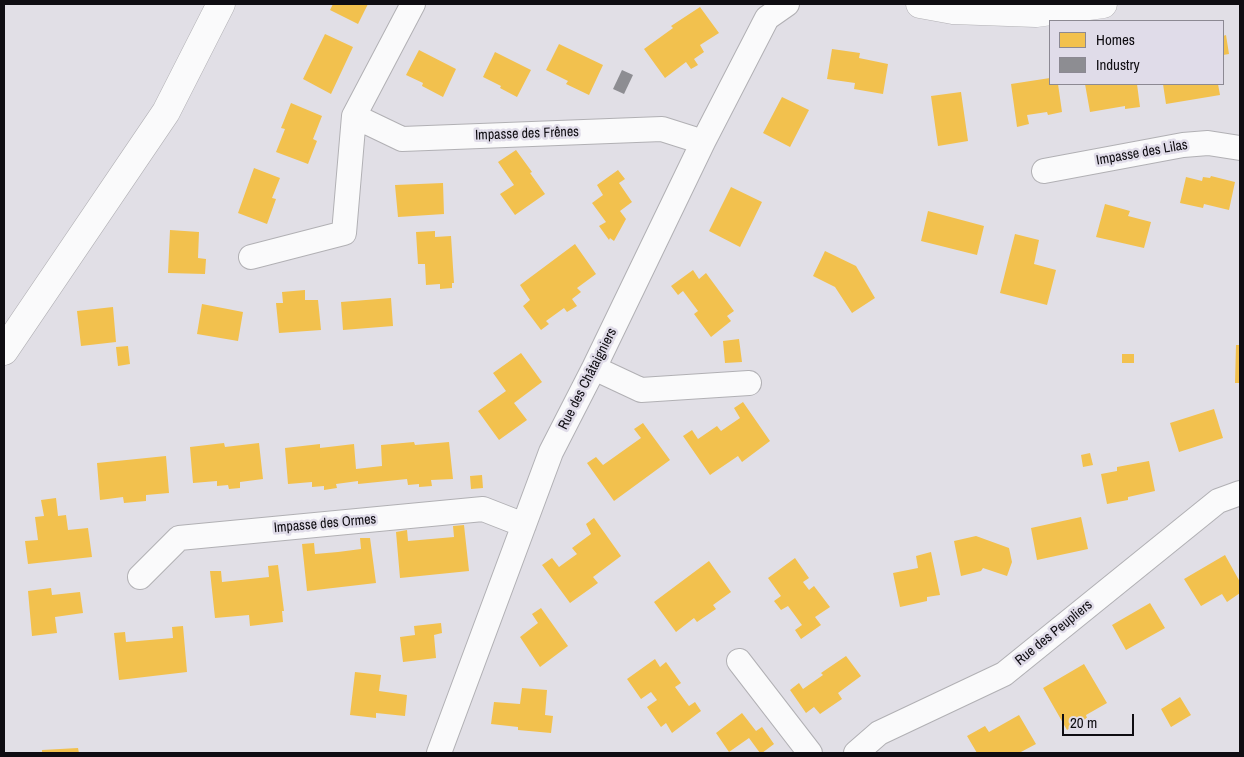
<!DOCTYPE html>
<meta charset="utf-8">
<style>
body{margin:0}
#map{position:relative;width:1244px;height:757px;overflow:hidden;background:#e1dfe6;font-family:"Archivo Narrow",sans-serif}
canvas{display:block}
.frame{position:absolute;inset:0;border:5px solid #0f0d12;pointer-events:none}
.legend{position:absolute;left:1049px;top:20px;width:175px;height:65px;box-sizing:border-box;background:#e0dce9;border:1px solid #8c8993;margin:0;padding:6px 9px;list-style:none;font-size:15px;color:#0f0d12}
.legend li{display:flex;align-items:center;gap:10px;height:25px}
.legend b{width:25px;border:1px solid #8c8993}
.scale{position:absolute;left:1062px;top:714px;width:72px;height:22px;box-sizing:border-box;border:2px solid #0f0d12;border-top:0;padding-left:6px;font-size:15px;line-height:18px;white-space:nowrap;color:#0f0d12;-webkit-text-stroke:4px #e0dce9;paint-order:stroke}
</style>
<div id="map">
<canvas width="1244" height="757"></canvas>
<div class="frame"></div>
<ul class="legend">
<li><b style="height:14px;background:#f2c14e"></b>Homes</li>
<li><b style="height:14px;background:#8d8d92"></b>Industry</li>
</ul>
<div class="scale">20 m</div>
</div>
<script>
const context = document.querySelector('canvas').getContext('2d');
context.lineJoin = 'round';
function fill(path, color) { context.fillStyle = color; context.fill(path, 'evenodd'); }
const poly = rows => new Path2D(rows.map(r => 'M' + r).join(''));
function strokePath(path, color, width, dash) { context.strokeStyle = color; context.lineWidth = width; context.lineCap = dash ? 'butt' : 'round'; context.setLineDash(dash || []); context.stroke(path); }
function label(font, color, halo, rows, align = 'center') {
  context.font = font + ' "Archivo Narrow",sans-serif'; context.lineWidth = 5; context.setLineDash([]); context.textBaseline = 'middle'; context.strokeStyle = halo; context.fillStyle = color; for (const [text, x, y, turn = 0] of rows) {
    context.save(); context.translate(x, y); context.rotate((+turn || 0) * Math.PI / 180); context.textAlign = isNaN(turn) ? turn : align; if (halo) context.strokeText(text, 0, 0); context.fillText(text, 0, 0); context.restore();
  }
}
const homes = poly([
 [333,4,368,4,358,24,330,10],
 [700,7,719,33,700,45,704,52,694,59,698,65,691,69,686,62,665,78,644,49,673,28,671,26],
 [325,34,353,47,331,94,303,79],
 [1226,35,1229,54,1223,55,1223,36],
 [559,44,603,65,589,95,566,84,568,81,546,70],
 [832,49,860,53,859,58,888,64,883,94,854,89,855,83,827,79],
 [419,50,456,69,443,97,422,86,423,83,406,75],
 [495,52,531,70,517,97,500,88,501,86,483,77],
 [1050,78,1050,84,1058,84,1062,112,1048,115,1047,112,1027,115,1029,124,1017,127,1011,84],
 [1085,84,1137,84,1140,107,1125,109,1125,106,1090,112],
 [1163,84,1218,84,1220,95,1166,104],
 [961,92,968,141,938,146,931,96],
 [782,97,809,110,790,147,763,133],
 [291,103,322,116,313,139,317,141,308,164,276,152,285,129,281,128],
 [516,150,532,172,530,173,545,194,515,215,500,194,514,185,498,162],
 [254,168,280,178,272,198,276,199,267,224,238,213],
 [618,170,625,179,619,183,632,202,620,211,626,219,614,241,610,238,609,240,599,226,606,222,592,203,603,195,597,185],
 [1211,176,1235,182,1229,210,1204,204,1203,208,1180,203,1186,177,1202,181,1203,177,1210,178],
 [443,183,444,214,398,217,395,185],
 [731,187,762,202,740,247,709,231],
 [1105,204,1130,211,1128,216,1151,222,1144,248,1096,237],
 [928,211,984,226,977,255,921,241],
 [170,230,199,232,198,258,206,259,205,274,168,273],
 [435,231,435,237,451,236,454,283,452,283,452,288,440,289,440,284,426,285,425,264,418,264,416,232],
 [1015,234,1039,240,1034,264,1056,270,1047,305,1000,293],
 [575,244,596,274,577,288,581,292,572,299,577,306,567,312,564,308,546,321,549,324,541,330,523,306,530,300,520,285],
 [825,251,856,266,875,298,852,313,835,287,813,276],
 [693,270,699,279,706,273,734,311,727,316,731,321,711,337,694,314,698,311,683,291,678,295,671,286],
 [305,290,305,300,318,300,321,330,279,333,276,303,283,303,282,292],
 [391,298,393,326,343,330,341,302],
 [202,304,243,312,238,341,197,334],
 [113,307,116,342,81,346,77,311],
 [739,339,742,362,725,363,723,341],
 [1236,345,1240,345,1240,383,1235,383],
 [128,346,130,364,118,366,116,347],
 [521,353,542,382,514,403,527,420,499,440,478,411,506,391,493,373],
 [1122,354,1134,354,1134,363,1122,363],
 [743,402,770,441,742,462,738,456,710,475,683,436,692,430,698,439,717,426,721,431,740,418,734,408],
 [1214,409,1223,438,1179,452,1170,423],
 [643,423,670,460,614,501,587,463,596,457,603,465,641,438,634,429],
 [414,442,415,445,449,442,453,479,431,480,432,486,419,487,419,484,408,485,407,479,358,484,358,481,336,484,337,488,324,490,324,486,312,487,312,482,288,484,285,448,320,444,320,448,354,444,356,469,382,466,381,445],
 [224,443,225,447,259,443,263,479,240,482,240,488,229,489,228,485,217,486,217,481,193,483,190,447],
 [1090,453,1093,465,1083,467,1081,455],
 [166,456,169,493,146,495,146,501,124,503,123,497,100,500,97,463],
 [1149,461,1155,491,1128,497,1128,500,1107,504,1101,474,1117,471,1117,467],
 [482,475,483,488,471,489,470,476],
 [56,498,58,516,66,515,68,530,88,528,92,557,28,564,25,541,38,540,35,517,44,516,41,500],
 [1081,517,1088,549,1037,560,1031,528],
 [594,518,621,556,593,577,598,583,570,603,542,565,552,558,559,567,577,554,572,548,591,534,586,524],
 [464,525,469,571,400,578,396,532,407,530,408,541,454,537,453,526],
 [976,536,1009,548,1012,562,1007,576,983,568,981,571,961,576,954,541],
 [360,538,370,538,376,583,307,591,302,544,314,543,315,554,338,552,361,549],
 [931,552,940,595,927,597,927,601,900,607,893,573,918,568,916,556],
 [1225,555,1240,582,1240,593,1227,602,1222,594,1201,606,1184,579],
 [795,558,809,578,803,582,809,590,814,586,830,607,815,617,821,625,801,639,795,630,802,625,788,606,781,610,774,601,781,596,768,578],
 [709,561,731,592,713,605,716,609,697,622,694,618,676,632,654,602],
 [278,565,284,611,282,611,283,622,250,626,249,615,215,618,210,571,221,571,222,582,269,577,268,566],
 [51,588,52,595,80,592,83,613,55,617,57,633,32,636,28,591],
 [1150,603,1165,628,1126,650,1112,625],
 [541,608,568,646,540,667,520,637,538,623,532,614],
 [441,623,442,633,434,635,436,658,403,662,400,637,415,635,414,626],
 [183,626,187,672,119,680,114,633,125,632,126,642,173,638,172,627],
 [846,656,861,676,838,693,842,699,820,714,814,707,806,713,790,690,799,683,803,689,823,675,821,673],
 [655,659,660,667,666,662,681,683,675,687,689,706,695,702,701,711,672,733,666,723,661,727,647,707,657,700,651,692,641,699,627,679],
 [1084,664,1107,703,1086,715,1087,718,1067,730,1043,688],
 [355,672,381,675,379,691,407,695,405,716,376,713,376,718,350,715],
 [522,688,547,690,545,715,553,716,551,733,518,730,518,727,491,724,494,702,520,704],
 [1180,697,1191,715,1171,727,1161,709],
 [742,713,756,731,762,727,774,744,762,753,760,753,749,738,729,752,716,733],
 [1019,715,1036,744,1019,753,977,753,967,736,985,726,989,732],
 [78,748,79,753,42,753,42,750]
]);
const industry = poly([
 [622,70,633,75,624,94,613,89]
]);
const minor = poly([
 [354,116,402,139,662,129,703,142],
 [1044,171,1183,145,1208,143,1240,148],
 [251,257,344,233,354,116,413,4],
 [594,368,641,390,749,383],
 [140,577,179,538,483,509,524,525],
 [739,661,810,753],
 [439,753,551,452,594,368,703,142,767,18,787,4],
 [856,753,879,733,1004,674,1218,501,1240,493]
]);
const major = poly([
 [920,4,953,10,1036,13,1103,4],
 [4,351,166,112,221,4]
]);
const streetNames = [
 ["Impasse des Frênes",527,134,-2],
 ["Impasse des Lilas",1142,153,-10],
 ["Rue des Châtaigniers",588,379,-63],
 ["Impasse des Ormes",325,524,-5],
 ["Rue des Peupliers",1054,633,-39]
];
fill(homes, '#f2c14e');
fill(industry, '#8d8d92');
strokePath(minor, '#b1b0b4', 26);
strokePath(major, '#b1b0b4', 29);
strokePath(minor, '#fafafb', 24);
strokePath(major, '#fafafb', 28);
label('14px', '#0f0d12', '#e0dce9', streetNames);
</script>
